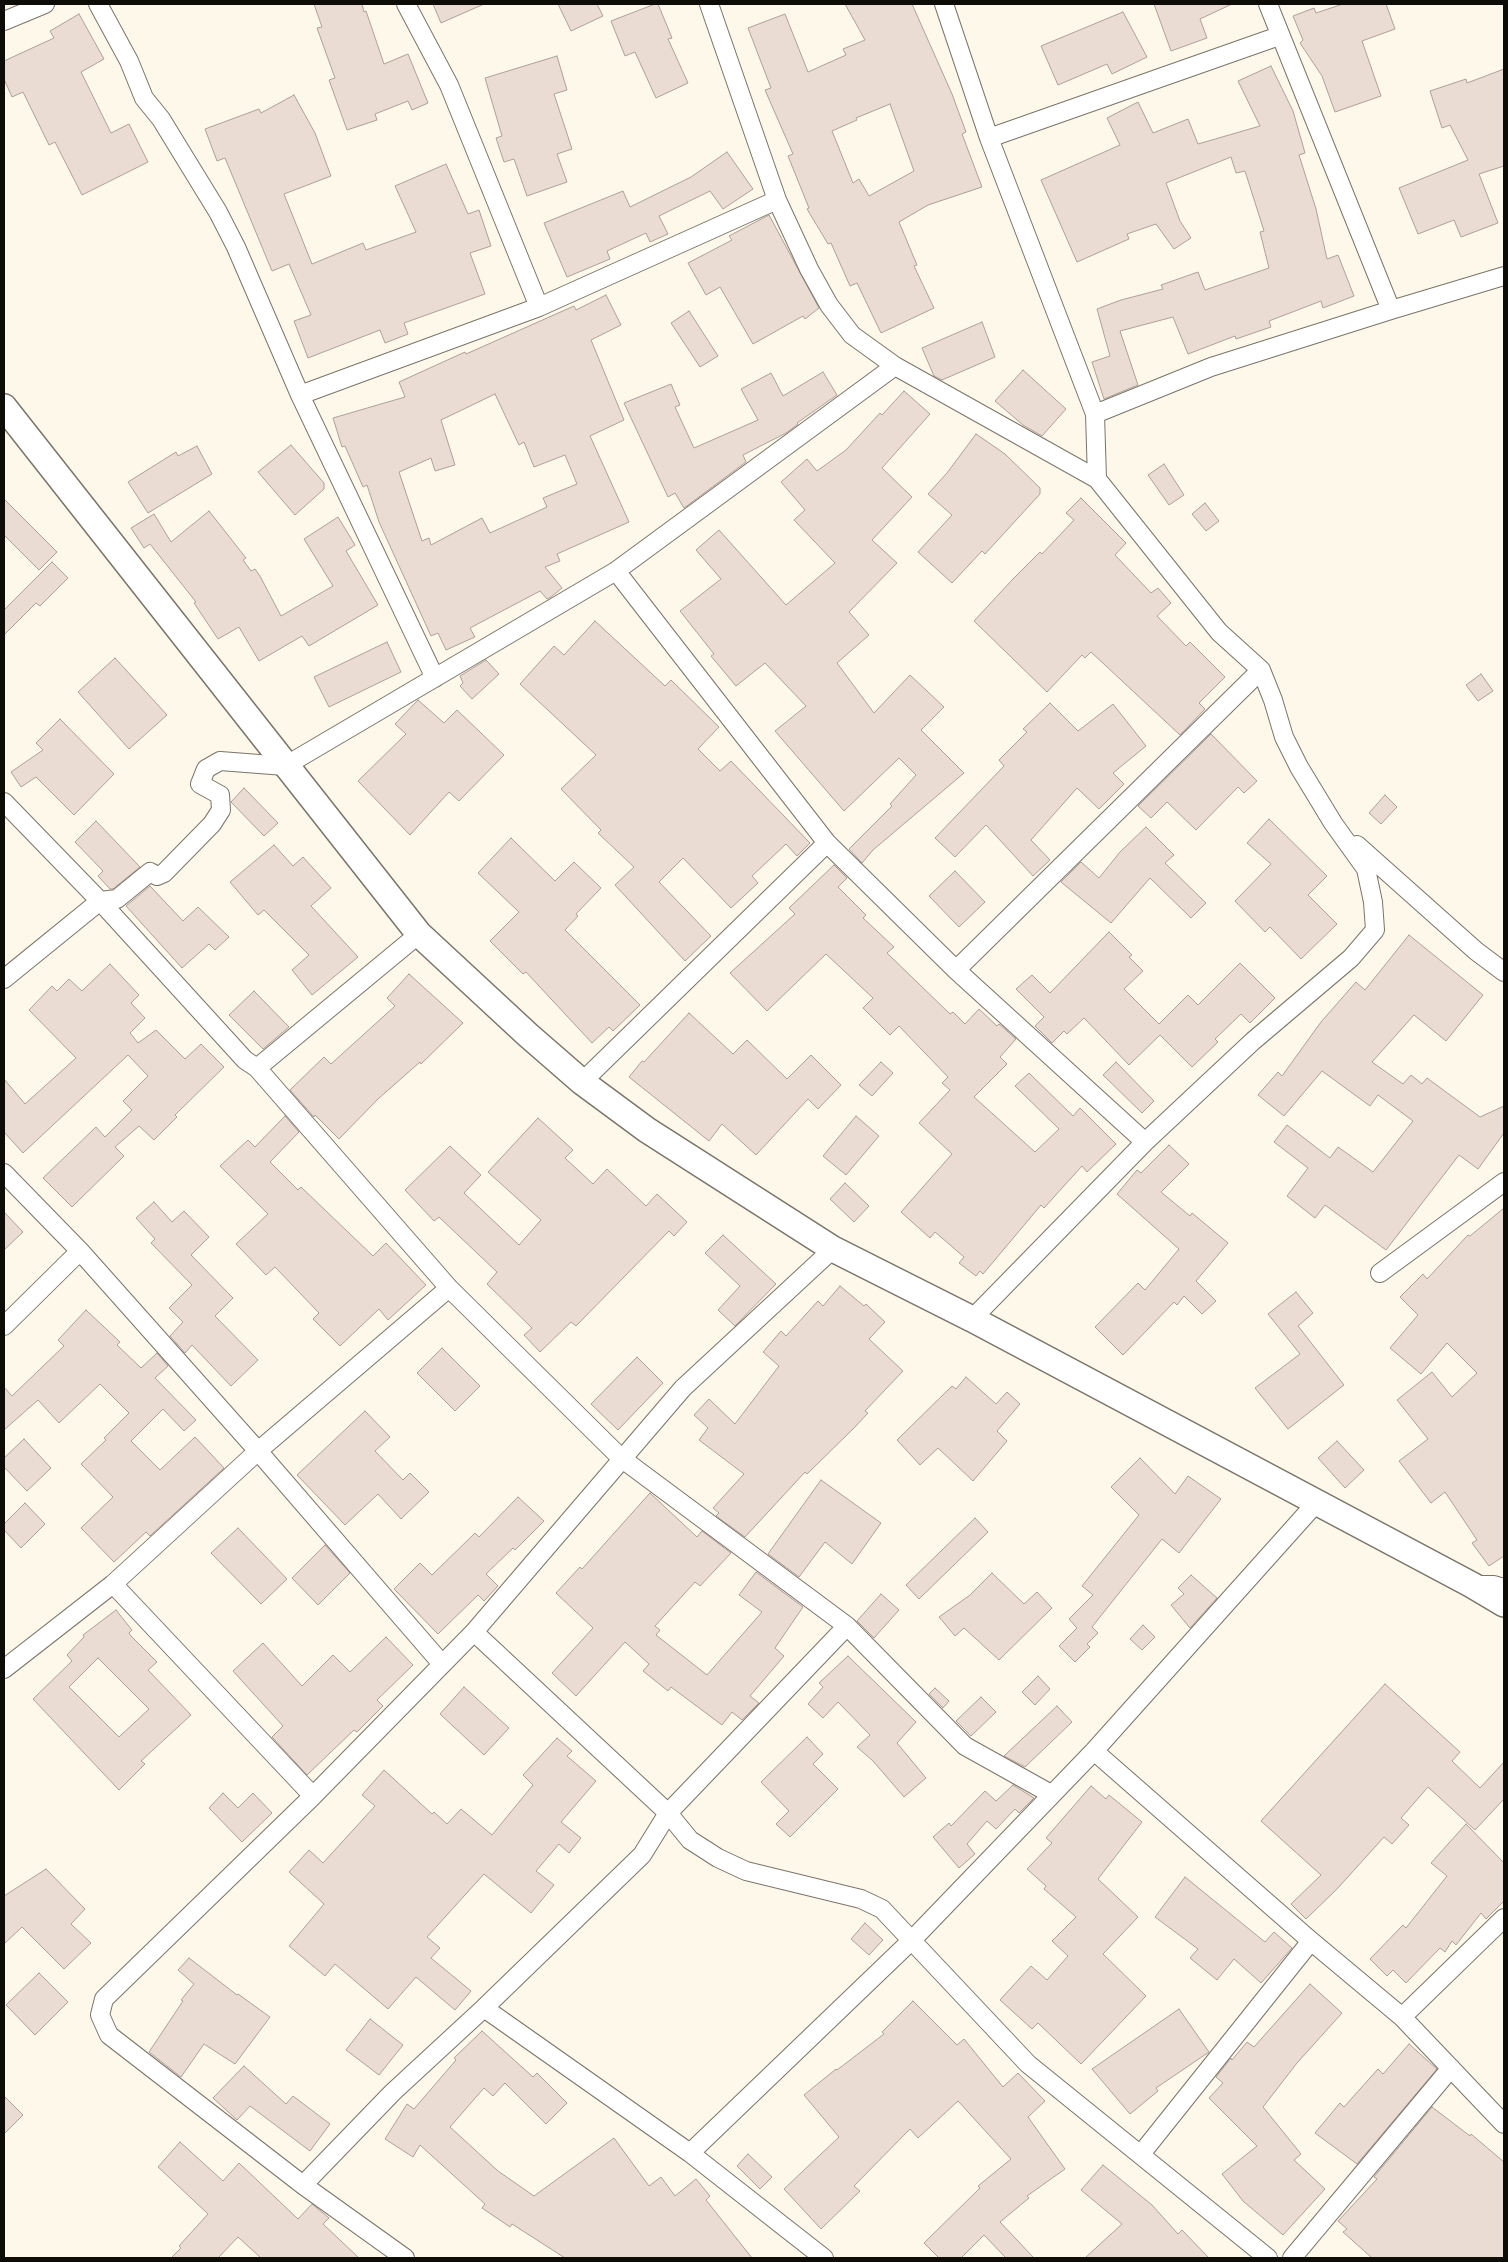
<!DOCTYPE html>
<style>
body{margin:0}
#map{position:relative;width:1508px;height:2262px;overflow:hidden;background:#fef8ea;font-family:Arial,sans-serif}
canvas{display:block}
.frame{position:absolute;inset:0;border:5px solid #0e0c07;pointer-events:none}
</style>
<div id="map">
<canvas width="1508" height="2262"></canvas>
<div class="frame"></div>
</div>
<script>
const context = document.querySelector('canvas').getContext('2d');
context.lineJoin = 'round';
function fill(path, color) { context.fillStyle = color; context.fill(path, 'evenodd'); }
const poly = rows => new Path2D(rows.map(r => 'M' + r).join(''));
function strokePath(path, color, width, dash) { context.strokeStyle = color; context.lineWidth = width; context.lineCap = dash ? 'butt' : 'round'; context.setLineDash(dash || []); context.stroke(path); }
const building = poly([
 [314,4,362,4,364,12,366,11,384,64,408,54,428,103,412,110,408,101,375,114,377,120,347,130,329,80,335,78,317,28,322,27,314,4],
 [433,4,484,4,441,23,433,4],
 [558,4,597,4,603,16,571,31,558,4],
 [655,4,658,4,672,38,668,39,688,83,656,98,635,52,625,56,611,21,655,4],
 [845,4,912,4,952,94,966,132,962,134,982,187,928,205,899,222,917,265,914,266,934,308,881,333,857,283,850,286,831,243,828,244,807,209,809,208,788,156,793,154,765,90,771,88,748,28,785,14,808,72,846,55,843,49,865,40,845,4],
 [890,104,914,171,869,196,859,179,853,183,832,131,857,120,856,118,890,104],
 [1154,4,1232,4,1200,19,1207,38,1171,51,1154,4],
 [1343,4,1386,4,1395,29,1362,41,1381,96,1335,112,1322,76,1300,43,1303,40,1293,16,1314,8,1316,13,1343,4],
 [1123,12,1147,57,1112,74,1107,64,1058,85,1041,46,1123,12],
 [79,14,104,59,81,72,111,133,129,124,148,162,82,195,55,142,49,145,23,92,12,97,4,79,4,61,54,38,50,31,79,14],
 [557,56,567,90,554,94,572,149,557,154,567,182,527,196,514,159,504,162,496,138,502,136,485,78,557,56],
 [1271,66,1293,111,1305,153,1299,155,1316,209,1327,259,1338,255,1354,296,1323,308,1321,301,1269,321,1271,327,1236,339,1235,336,1188,354,1173,317,1120,331,1138,385,1104,399,1092,362,1110,356,1097,309,1121,300,1163,289,1161,285,1198,272,1205,290,1269,268,1260,232,1264,231,1245,171,1236,173,1231,157,1166,183,1180,221,1191,238,1174,249,1156,224,1127,234,1129,239,1077,262,1041,180,1120,145,1107,118,1138,102,1153,133,1188,119,1198,144,1260,126,1238,81,1271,66],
 [1504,69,1504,166,1479,174,1498,223,1461,237,1454,220,1418,234,1399,188,1468,160,1450,125,1442,128,1430,91,1466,79,1467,83,1504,69],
 [294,95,315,133,331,176,284,194,312,264,363,243,366,250,416,232,395,186,446,164,468,214,479,210,491,246,470,253,485,294,404,323,408,334,385,343,380,330,308,358,294,321,311,315,289,264,272,271,225,158,217,161,205,129,259,109,261,113,294,95],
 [727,152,753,189,723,209,710,191,659,216,668,234,650,242,646,233,607,251,610,259,567,277,544,223,623,191,630,207,691,177,727,152],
 [769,215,819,308,805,319,803,316,753,344,720,287,706,295,688,263,732,240,729,236,769,215],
 [606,295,621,325,591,340,624,420,590,436,629,522,557,554,560,561,545,567,562,588,551,597,547,599,540,591,470,628,475,637,446,650,438,633,431,636,379,522,367,485,363,487,345,446,342,447,333,418,405,397,399,382,465,352,466,354,574,306,576,310,606,295],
 [495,394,519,445,524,442,534,467,565,455,577,484,543,498,547,507,490,533,482,518,431,545,429,538,422,541,399,472,431,458,435,471,455,465,441,420,495,394],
 [689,311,718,356,700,367,671,323,689,311],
 [982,322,995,357,942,380,934,376,922,348,982,322],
 [1023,370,1066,409,1042,436,1023,425,995,401,1023,370],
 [823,372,837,395,797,423,798,424,786,433,743,455,746,462,684,508,675,493,668,497,624,403,671,384,680,405,675,407,694,448,758,420,741,389,771,373,783,396,823,372],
 [904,391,930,414,882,468,912,497,872,540,897,563,849,612,869,635,837,663,874,713,910,675,944,707,921,730,964,773,873,850,862,863,849,849,892,806,890,804,916,775,899,758,844,811,775,731,806,706,765,663,736,686,711,656,714,654,680,611,721,579,696,550,719,530,786,605,835,563,794,520,805,510,781,482,807,459,817,471,846,450,880,413,882,415,904,391],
 [976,434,1005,454,1040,488,1040,494,985,554,982,551,952,583,918,552,952,515,928,494,947,473,976,434],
 [291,445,324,483,324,489,295,515,258,472,291,445],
 [197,446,212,474,148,513,128,482,176,452,178,456,197,446],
 [1164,464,1184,495,1169,505,1148,475,1164,464],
 [1081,498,1126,543,1115,555,1151,593,1158,588,1171,603,1157,616,1186,646,1190,642,1225,677,1199,703,1205,709,1180,735,1091,652,1085,658,1082,655,1047,692,974,621,1012,580,1040,552,1042,554,1074,520,1066,513,1081,498],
 [4,499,57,552,39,570,4,535,4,499],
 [1205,503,1219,521,1206,531,1192,514,1205,503],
 [209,511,246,558,243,560,251,571,255,569,260,576,281,616,333,586,304,539,338,517,355,545,346,551,378,605,309,646,302,636,259,661,239,627,218,639,194,603,196,602,150,544,144,548,131,528,154,514,171,542,209,511],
 [52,562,68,578,40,606,36,603,4,635,4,610,52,562],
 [595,621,665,686,671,680,719,727,698,749,720,771,731,761,810,843,797,856,786,844,752,876,758,883,731,908,683,858,659,882,711,936,685,961,615,885,634,867,598,833,601,830,561,789,596,755,520,684,554,646,564,655,595,621],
 [387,642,401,672,329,707,314,677,387,642],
 [115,658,167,715,129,749,78,692,115,658],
 [486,660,499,674,472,699,460,686,463,683,460,676,486,660],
 [1481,674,1493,691,1478,701,1466,685,1481,674],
 [418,700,444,723,457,710,504,755,459,801,449,792,410,835,358,781,406,734,395,724,418,700],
 [1050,703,1078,731,1113,704,1146,746,1113,773,1124,784,1099,809,1077,788,1031,840,1050,860,1033,876,986,825,955,857,935,838,1004,766,999,760,1027,732,1023,729,1050,703],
 [60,719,114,774,74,815,36,777,21,787,11,772,43,750,36,743,60,719],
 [1211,734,1257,781,1244,793,1238,787,1196,830,1167,802,1151,818,1138,806,1211,734],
 [244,788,278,823,264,836,231,802,244,788],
 [1385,795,1397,807,1381,824,1369,813,1385,795],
 [1269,819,1327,876,1308,895,1337,924,1301,959,1270,927,1265,932,1235,901,1271,864,1247,843,1269,819],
 [96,821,140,867,113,889,110,889,98,876,103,871,75,842,96,821],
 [1146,827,1174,855,1165,863,1206,903,1191,918,1150,878,1111,923,1061,882,1081,862,1099,878,1120,852,1146,827],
 [511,838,555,881,574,862,601,888,576,914,578,916,565,930,640,1005,613,1031,609,1027,592,1043,526,972,523,974,490,941,519,912,478,873,511,838],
 [274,845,293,866,303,857,331,888,311,906,358,957,312,995,292,970,309,955,264,910,258,915,230,882,274,845],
 [834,865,847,878,838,887,866,915,863,918,894,947,887,953,950,1014,953,1012,965,1024,979,1009,997,1026,999,1024,1016,1039,1000,1057,1007,1064,974,1097,1035,1152,1059,1129,1015,1086,1029,1073,1073,1116,1080,1108,1116,1144,1087,1172,1082,1166,1044,1208,1041,1205,983,1274,980,1271,976,1276,959,1263,964,1257,935,1232,930,1238,901,1212,952,1154,919,1123,950,1090,942,1083,948,1077,899,1026,890,1035,863,1008,873,998,826,954,767,1011,730,973,795,914,789,908,834,865],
 [955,871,985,902,959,927,929,896,955,871],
 [150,886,183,921,198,907,229,937,215,950,209,944,182,968,126,906,150,886],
 [1109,932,1132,955,1129,957,1143,971,1124,989,1159,1024,1188,995,1198,1005,1240,963,1275,998,1250,1023,1241,1014,1215,1039,1218,1042,1192,1067,1160,1035,1129,1065,1084,1018,1067,1034,1064,1031,1052,1043,1035,1026,1044,1017,1016,989,1032,975,1050,993,1109,932],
 [1409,935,1483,995,1446,1041,1414,1015,1372,1062,1403,1084,1411,1075,1422,1084,1427,1078,1480,1117,1504,1106,1504,1133,1478,1169,1459,1155,1386,1250,1325,1205,1315,1218,1287,1196,1308,1168,1274,1142,1287,1125,1330,1158,1338,1147,1373,1172,1413,1121,1378,1095,1370,1106,1322,1071,1284,1116,1258,1095,1278,1072,1282,1076,1321,1022,1356,982,1365,990,1409,935],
 [110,964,139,995,131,1003,145,1018,130,1033,138,1043,156,1030,185,1059,201,1044,224,1067,175,1115,177,1117,154,1140,139,1126,115,1147,124,1156,72,1207,43,1178,96,1127,105,1137,132,1110,123,1101,148,1076,128,1055,23,1153,4,1132,4,1079,25,1104,76,1058,29,1010,52,986,57,991,69,979,82,991,110,964],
 [409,974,463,1023,421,1064,420,1062,378,1099,339,1139,315,1115,314,1117,290,1090,324,1057,331,1064,395,1006,387,998,409,974],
 [254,991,289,1027,263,1049,229,1015,254,991],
 [689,1013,733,1054,747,1040,787,1079,811,1055,841,1085,818,1109,808,1099,756,1155,722,1124,709,1141,629,1077,642,1061,644,1062,689,1013],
 [881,1062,893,1073,872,1096,859,1085,881,1062],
 [1116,1062,1154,1101,1142,1113,1103,1075,1116,1062],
 [285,1116,299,1132,270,1162,298,1190,301,1187,373,1256,386,1243,426,1285,388,1320,379,1309,340,1346,313,1319,319,1313,275,1267,266,1275,236,1244,268,1214,220,1166,248,1140,255,1147,285,1116],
 [856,1116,879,1136,846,1175,823,1156,856,1116],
 [538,1118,573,1150,565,1158,593,1184,607,1169,646,1206,657,1194,687,1222,674,1236,669,1231,576,1326,571,1322,540,1352,524,1335,532,1328,487,1284,497,1272,439,1217,434,1221,405,1190,450,1146,481,1175,464,1193,519,1245,541,1220,488,1172,538,1118],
 [1169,1145,1189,1164,1161,1192,1190,1216,1192,1213,1228,1243,1196,1281,1216,1301,1202,1314,1184,1296,1177,1305,1174,1302,1123,1355,1095,1327,1138,1283,1145,1290,1179,1249,1117,1194,1137,1170,1141,1173,1169,1145],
 [845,1183,869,1206,854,1222,830,1199,845,1183],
 [154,1202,172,1222,184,1211,209,1237,191,1255,233,1298,215,1316,258,1360,231,1386,192,1345,185,1353,170,1336,183,1322,169,1308,192,1285,151,1243,155,1239,136,1218,154,1202],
 [1504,1208,1504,1556,1489,1566,1472,1543,1477,1540,1445,1492,1431,1503,1399,1461,1428,1439,1397,1400,1432,1372,1452,1397,1477,1373,1447,1343,1421,1374,1390,1348,1418,1315,1400,1297,1423,1274,1427,1279,1468,1235,1470,1236,1504,1208],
 [4,1212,23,1232,4,1250,4,1212],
 [723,1235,776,1284,735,1326,718,1310,740,1286,705,1253,723,1235],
 [840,1286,864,1306,866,1304,885,1322,869,1339,903,1371,865,1411,868,1413,854,1428,807,1474,805,1472,745,1537,716,1516,719,1513,713,1508,744,1474,699,1440,708,1428,694,1415,709,1399,735,1424,779,1366,763,1352,781,1331,786,1336,818,1301,823,1306,840,1286],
 [1296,1292,1313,1313,1298,1326,1344,1385,1288,1429,1255,1388,1300,1354,1268,1314,1296,1292],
 [86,1310,120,1342,117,1345,141,1368,157,1353,168,1366,155,1378,196,1420,184,1431,163,1409,131,1441,160,1470,195,1437,224,1468,150,1536,146,1532,114,1562,81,1528,113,1497,81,1464,106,1440,104,1438,129,1413,100,1384,59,1423,38,1400,4,1430,4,1387,12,1396,64,1346,58,1340,86,1310],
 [442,1348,480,1386,455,1411,417,1373,442,1348],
 [637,1357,663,1383,618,1430,591,1404,637,1357],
 [966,1377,996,1404,1007,1392,1020,1404,997,1431,1007,1441,973,1481,938,1448,920,1465,897,1440,952,1386,956,1389,966,1377],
 [365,1411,390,1437,375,1451,403,1480,410,1473,429,1492,401,1519,378,1494,345,1525,297,1475,365,1411],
 [24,1439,51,1468,27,1491,4,1467,4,1458,24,1439],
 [1337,1441,1364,1470,1345,1488,1318,1458,1337,1441],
 [1140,1458,1175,1494,1188,1476,1221,1499,1179,1553,1162,1539,1092,1627,1098,1633,1087,1644,1090,1647,1075,1662,1059,1646,1077,1628,1069,1619,1093,1595,1082,1586,1139,1515,1111,1487,1140,1458],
 [821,1480,881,1523,852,1564,825,1542,799,1577,768,1554,821,1480],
 [650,1493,697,1537,702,1531,731,1553,700,1586,695,1582,655,1626,660,1630,656,1635,707,1675,762,1612,739,1595,756,1572,803,1607,775,1648,784,1656,750,1696,759,1703,742,1720,732,1712,722,1725,671,1687,668,1691,643,1671,649,1664,625,1642,576,1696,552,1673,593,1628,556,1593,580,1567,582,1569,650,1493],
 [518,1497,544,1521,515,1550,513,1548,486,1574,498,1586,484,1601,478,1595,438,1634,394,1589,420,1563,432,1575,475,1533,479,1537,518,1497],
 [25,1503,45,1524,21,1548,4,1530,4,1524,25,1503],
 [975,1518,988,1532,919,1599,906,1585,975,1518],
 [238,1528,287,1579,261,1604,211,1553,238,1528],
 [325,1545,350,1573,318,1605,292,1578,325,1545],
 [992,1573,1024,1604,1037,1592,1052,1608,999,1660,964,1628,955,1636,939,1617,970,1595,992,1573],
 [1191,1575,1217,1598,1190,1628,1171,1605,1184,1594,1178,1588,1191,1575],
 [881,1594,899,1610,874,1638,857,1621,881,1594],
 [116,1610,132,1630,129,1633,131,1636,157,1662,148,1670,191,1715,141,1761,145,1764,119,1790,33,1699,72,1661,67,1655,84,1637,83,1635,116,1610],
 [98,1658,149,1709,119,1737,69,1687,98,1658],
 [1143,1625,1155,1637,1142,1650,1130,1639,1143,1625],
 [386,1637,413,1665,377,1700,383,1706,357,1732,354,1730,307,1775,272,1737,283,1726,233,1671,263,1643,302,1686,333,1655,350,1672,386,1637],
 [848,1656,916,1722,897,1743,926,1778,904,1797,873,1761,857,1747,870,1735,838,1702,823,1718,808,1704,823,1687,819,1683,848,1656],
 [1038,1676,1050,1689,1035,1705,1022,1692,1038,1676],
 [1385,1684,1460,1752,1452,1761,1480,1788,1504,1762,1504,1799,1475,1830,1428,1787,1401,1818,1409,1825,1392,1844,1384,1837,1337,1889,1306,1919,1291,1904,1321,1875,1261,1821,1385,1684],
 [464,1687,509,1728,484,1755,440,1714,464,1687],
 [935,1688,949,1701,943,1708,929,1694,935,1688],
 [981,1697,996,1712,971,1736,956,1721,981,1697],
 [1057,1706,1072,1722,1025,1767,1004,1756,1057,1706],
 [807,1737,823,1754,813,1764,838,1789,790,1837,776,1824,789,1811,761,1782,807,1737],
 [557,1738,572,1751,567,1756,596,1781,561,1822,581,1838,569,1853,559,1844,536,1871,554,1885,531,1913,484,1874,427,1937,440,1948,431,1958,471,1991,455,2010,416,1977,388,2009,335,1964,325,1976,289,1946,324,1904,289,1872,309,1850,323,1863,375,1806,362,1795,384,1770,432,1814,434,1812,447,1824,461,1809,492,1835,533,1785,523,1775,557,1738],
 [1013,1785,1034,1798,1019,1813,1015,1809,996,1829,987,1821,967,1844,975,1854,959,1868,933,1837,949,1823,951,1826,985,1791,996,1801,1013,1785],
 [1091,1786,1106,1799,1109,1795,1142,1822,1098,1879,1138,1917,1103,1954,1146,1996,1081,2064,1038,2023,1032,2029,1000,2000,1031,1966,1047,1980,1068,1956,1052,1941,1076,1917,1044,1889,1046,1886,1027,1869,1052,1843,1046,1838,1091,1786],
 [223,1793,238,1808,253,1793,272,1813,242,1842,209,1808,223,1793],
 [1466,1824,1504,1863,1504,1901,1486,1919,1481,1913,1456,1945,1452,1941,1445,1952,1440,1948,1406,1983,1393,1970,1387,1976,1370,1959,1403,1925,1406,1928,1447,1876,1431,1863,1466,1824],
 [46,1869,85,1909,71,1924,91,1943,64,1969,22,1927,4,1944,4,1896,46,1869],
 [1185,1877,1265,1942,1274,1932,1292,1948,1261,1983,1234,1959,1217,1980,1190,1958,1198,1949,1155,1917,1185,1877],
 [865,1923,883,1940,869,1955,851,1939,865,1923],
 [189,1958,237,1995,238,1994,270,2017,235,2064,204,2044,181,2077,149,2052,183,2001,181,2000,194,1984,178,1970,189,1958],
 [39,1973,68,2002,35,2035,6,2005,39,1973],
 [1310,1984,1342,2013,1297,2063,1263,2107,1301,2154,1294,2160,1325,2189,1283,2235,1243,2201,1222,2174,1257,2146,1209,2098,1223,2083,1216,2077,1231,2058,1232,2060,1247,2042,1254,2047,1310,1984],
 [913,2001,957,2045,964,2039,1003,2087,1018,2073,1045,2101,1028,2117,1065,2169,1027,2196,1029,2198,1000,2222,1034,2258,1006,2258,984,2235,961,2258,939,2258,924,2243,980,2188,978,2186,1011,2159,958,2101,918,2138,910,2129,854,2186,860,2191,821,2229,784,2189,839,2137,804,2095,836,2069,837,2070,884,2034,882,2032,913,2001],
 [1179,2009,1209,2052,1156,2088,1158,2091,1130,2114,1092,2069,1179,2009],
 [370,2019,403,2045,379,2075,346,2050,370,2019],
 [482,2031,533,2077,537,2073,567,2103,546,2124,505,2083,493,2096,484,2088,450,2127,498,2171,534,2196,614,2138,649,2186,661,2177,675,2196,696,2179,710,2196,706,2200,752,2258,565,2258,512,2224,510,2227,482,2208,485,2204,420,2145,413,2157,385,2139,407,2104,414,2109,456,2060,454,2058,482,2031],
 [1409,2044,1437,2069,1357,2164,1315,2133,1340,2103,1344,2107,1378,2069,1383,2074,1409,2044],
 [244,2066,286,2104,293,2096,330,2124,310,2151,250,2106,237,2120,213,2098,244,2066],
 [4,2096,23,2115,4,2134,4,2096],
 [1432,2107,1470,2136,1471,2134,1504,2162,1504,2258,1372,2258,1343,2232,1347,2229,1338,2221,1377,2179,1374,2177,1432,2107],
 [180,2142,223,2181,239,2163,298,2219,312,2204,329,2218,323,2224,359,2258,261,2258,238,2237,218,2258,171,2258,181,2248,179,2246,208,2214,158,2167,180,2142],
 [748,2154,772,2177,760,2189,737,2166,748,2154],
 [1103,2165,1152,2205,1178,2234,1182,2230,1209,2258,1085,2258,1122,2224,1081,2190,1103,2165]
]);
const minor = poly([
 [98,4,129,61,144,98,161,119,218,212,236,247,300,395,435,678],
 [406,4,449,85,539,307],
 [709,4,777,200,809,269,829,305,852,335,895,366,1097,479],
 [944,4,989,138,1095,414],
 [1268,4,1391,310],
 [4,21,45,4],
 [989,138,1279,36],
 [300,395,539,307,777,200],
 [616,571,827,843,956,970,1145,1142],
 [4,802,100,901,245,1060,257,1068,449,1288,621,1458,847,1626,965,1746,1051,1794],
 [1357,845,1476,951,1504,972],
 [956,970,1261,670],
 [4,979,100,901,117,899,150,872,157,876,164,873,212,824,221,810,220,795,200,784,206,769,220,761,285,766,616,571,895,366],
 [257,1068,419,934],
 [582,1082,827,843],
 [4,1173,80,1251,258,1451,442,1664],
 [1380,1273,1504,1182],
 [972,1319,1145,1142,1253,1041,1351,958,1375,930,1373,902,1366,869,1333,823,1299,767,1284,737,1273,700,1261,670,1219,632,1097,479,1095,414,1211,367,1391,310,1504,276],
 [4,1326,80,1251],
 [113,1584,313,1796],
 [1475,1585,1494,1585,1504,1588],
 [474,1632,668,1813,690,1840,718,1858,746,1871,861,1899,882,1909,1028,2064,1268,2258],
 [4,1669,113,1584,258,1451,449,1288],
 [1094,1751,1311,1941,1402,2017,1504,2124],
 [484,2008,690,2153,824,2258],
 [1402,2017,1504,1918],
 [690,2153,912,1940,1094,1751,1317,1502],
 [1141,2154,1311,1941],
 [303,2185,393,2092,484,2008,642,1855,668,1813,847,1626],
 [405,2258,303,2185,109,2035,100,2015,104,1999,313,1796,474,1632,683,1388,833,1249],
 [1292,2258,1451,2068]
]);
const secondary = poly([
 [4,407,419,934,528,1035,582,1082,647,1130,833,1249,972,1319,1472,1585,1504,1604]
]);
fill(building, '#eadbd3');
strokePath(building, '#aea099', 1);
strokePath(minor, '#7a7569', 20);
strokePath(secondary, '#7a7569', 28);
strokePath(minor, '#fff', 18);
strokePath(secondary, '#fff', 25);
</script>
